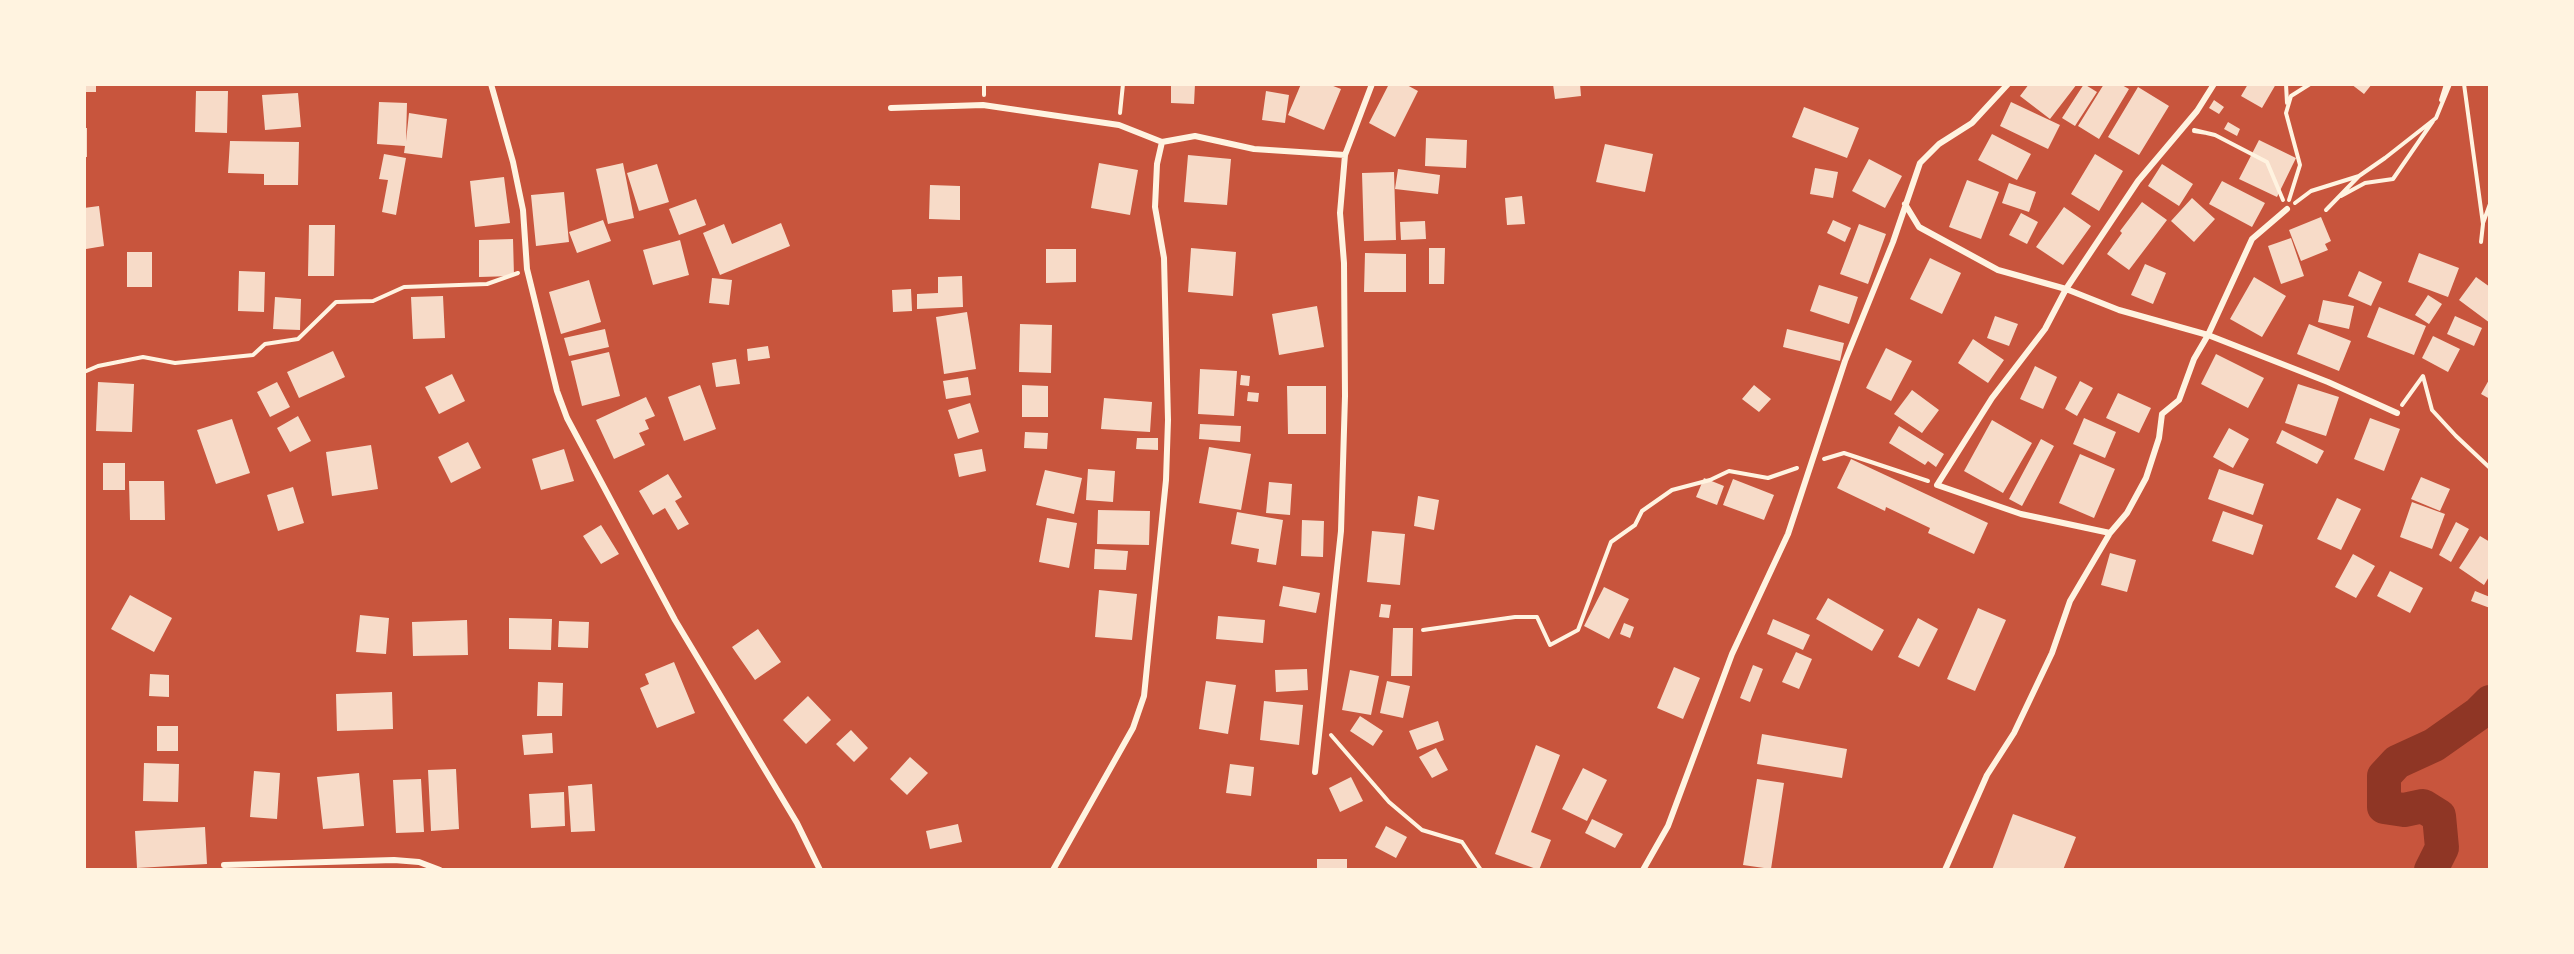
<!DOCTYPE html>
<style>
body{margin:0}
#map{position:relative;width:2574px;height:954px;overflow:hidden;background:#c8553d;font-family:Helvetica,sans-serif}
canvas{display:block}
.frame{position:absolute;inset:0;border:86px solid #fff3e0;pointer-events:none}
</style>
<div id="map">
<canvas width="2574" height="954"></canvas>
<div class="frame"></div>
</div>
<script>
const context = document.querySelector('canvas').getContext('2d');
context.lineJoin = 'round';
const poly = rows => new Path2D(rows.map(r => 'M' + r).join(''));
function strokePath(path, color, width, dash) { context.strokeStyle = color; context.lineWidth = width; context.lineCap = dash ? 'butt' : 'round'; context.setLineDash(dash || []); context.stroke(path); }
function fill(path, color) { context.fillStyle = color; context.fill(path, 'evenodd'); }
const river = poly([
 [2431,870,2442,848,2439,816,2423,806,2404,810,2384,807,2384,776,2397,762,2434,745,2478,714,2490,702]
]);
const building = poly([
 [84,84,96,84,96,92,84,92],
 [1171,84,1195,84,1194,104,1171,103],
 [1301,84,1328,84,1341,89,1324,130,1288,115],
 [1389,84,1405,84,1418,91,1395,137,1369,123],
 [1553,84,1580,84,1581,96,1555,99],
 [2029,84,2077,84,2050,119,2020,96],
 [2084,84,2097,92,2075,126,2062,118],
 [2104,84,2120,84,2129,89,2099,139,2078,126],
 [2248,84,2276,84,2262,108,2241,96],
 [2351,84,2372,84,2364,94],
 [2138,87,2169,106,2139,155,2108,137],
 [196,91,228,91,227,133,195,132],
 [1266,91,1289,95,1285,123,1262,120],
 [298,93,301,127,265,130,262,95],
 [2214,100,2224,107,2219,114,2209,108],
 [379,102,407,103,406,141,409,113,447,119,442,158,404,153,405,146,377,144],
 [2011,102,2060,125,2048,149,2000,126],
 [1804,107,1859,128,1847,158,1792,137],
 [2228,122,2240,129,2237,136,2224,129],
 [84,128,87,128,87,157,84,157],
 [1992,134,2031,154,2017,180,1978,160],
 [1426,138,1467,140,1466,168,1425,166],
 [2259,140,2296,158,2277,197,2239,179],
 [230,141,299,142,298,185,264,185,264,174,228,173],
 [1605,144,1653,154,1645,192,1596,182],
 [384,154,406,158,396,215,382,212,388,180,379,179],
 [2095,154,2123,171,2099,211,2071,194],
 [1188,155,1231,159,1227,205,1184,202],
 [1869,159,1902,176,1885,208,1852,191],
 [623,163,634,218,608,224,596,169],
 [1099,163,1138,170,1130,215,1091,208],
 [657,164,669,202,639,211,627,173],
 [2162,164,2193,184,2179,206,2148,186],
 [1815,168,1838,172,1833,198,1810,194],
 [1398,169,1440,175,1438,194,1395,189],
 [1394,172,1396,240,1364,241,1362,173],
 [504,177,510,223,475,227,470,181],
 [1967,180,1999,192,1981,239,1949,227],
 [2222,181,2265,203,2252,227,2209,204],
 [2009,183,2036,192,2029,212,2002,203],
 [930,185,960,186,960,220,929,219],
 [564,192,569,242,536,246,531,195],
 [1522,196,1525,224,1507,225,1505,198],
 [2192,198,2215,219,2194,242,2171,221],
 [696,199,706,225,679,235,669,209],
 [2142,202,2167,220,2129,270,2107,254,2122,233,2120,231],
 [99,206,104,246,86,249,84,208],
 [2064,207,2091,226,2063,265,2036,247],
 [2021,213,2038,222,2027,244,2009,235],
 [2321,217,2331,241,2325,244,2328,250,2301,261,2289,230],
 [603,220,611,241,577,253,569,232],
 [1833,220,1851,228,1845,242,1827,233],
 [1425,221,1426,239,1401,240,1400,222],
 [781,223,790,246,720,275,703,233,724,224,732,244],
 [1859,224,1886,234,1868,284,1840,274],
 [309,225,335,225,334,276,308,276],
 [2291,238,2304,276,2281,284,2268,246],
 [513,239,514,276,479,277,479,240],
 [680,240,689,275,653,285,643,250],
 [1191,248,1236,252,1233,296,1188,292],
 [1429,248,1445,248,1444,284,1429,284],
 [1046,249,1076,249,1076,282,1046,283],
 [127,252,152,252,152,287,127,287],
 [1365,253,1406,254,1406,292,1364,292],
 [2419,253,2459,268,2448,297,2408,282],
 [1930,258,1961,273,1942,314,1910,299],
 [2145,264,2166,273,2153,304,2131,295],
 [239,271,265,272,264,312,238,311],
 [2359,271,2382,282,2371,306,2348,296],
 [962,276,963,307,917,309,917,294,938,293,938,277],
 [2254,277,2286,296,2262,337,2230,319],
 [2476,277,2490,287,2490,323,2459,300],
 [712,278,732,280,729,305,709,303],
 [589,280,601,322,561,334,549,292],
 [1819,285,1858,297,1849,324,1810,311],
 [911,289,912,311,893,312,892,290],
 [2428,295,2442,304,2429,324,2415,315],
 [443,296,445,338,413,339,411,297],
 [275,297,301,299,300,330,273,329],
 [2323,300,2354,306,2349,329,2318,322],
 [1317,306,1324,347,1279,355,1272,314],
 [2379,307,2426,326,2414,355,2367,337],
 [967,312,976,369,944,374,936,317],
 [1995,316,2018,324,2009,346,1987,338],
 [2455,316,2482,328,2474,346,2447,334],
 [1020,324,1052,325,1051,373,1019,372],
 [2309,324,2351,341,2339,371,2297,354],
 [605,329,609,347,569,356,564,338],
 [1787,329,1844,343,1840,361,1783,347],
 [2433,336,2460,349,2448,372,2422,358],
 [1973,339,2004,360,1988,383,1958,363],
 [768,346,770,358,748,361,747,349],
 [1886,348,1912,361,1891,401,1866,388],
 [333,351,345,377,299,398,287,372],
 [609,352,620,396,582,406,571,361],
 [2216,354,2264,378,2248,408,2201,384],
 [736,359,740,384,716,387,712,363],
 [2035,366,2057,377,2043,409,2020,399],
 [1200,369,1237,371,1234,416,1198,414],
 [452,374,465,401,439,414,425,387],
 [1241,375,1250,376,1249,386,1240,385],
 [968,377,971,395,946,399,943,381],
 [2490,378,2490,399,2481,394],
 [2080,381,2093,388,2077,416,2065,409],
 [98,382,134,384,132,432,96,431],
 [277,382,290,407,270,417,257,392],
 [2298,384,2339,397,2326,436,2285,423],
 [700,385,716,429,684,441,668,397],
 [1022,385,1048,386,1048,417,1022,417],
 [1754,385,1771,399,1759,412,1742,399],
 [1287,386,1326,386,1326,434,1288,434],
 [1912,390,1939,410,1922,433,1894,414],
 [1248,392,1259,393,1258,402,1247,401],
 [2118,393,2151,408,2139,433,2106,418],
 [646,397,655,416,645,420,649,429,639,433,645,445,614,459,596,420],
 [1104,398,1152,402,1150,432,1101,429],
 [970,403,979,432,958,439,948,410],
 [298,416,311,441,290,452,277,428],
 [2084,418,2116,432,2105,458,2073,444],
 [2370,418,2400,429,2384,471,2354,459],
 [232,419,250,473,216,484,197,430],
 [1992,420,2032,443,2003,493,1964,471],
 [1200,424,1241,426,1240,442,1199,439],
 [1899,426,1944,454,1936,467,1928,461,1925,465,1889,443],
 [2229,428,2249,439,2233,468,2213,457],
 [2282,430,2324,451,2317,464,2276,443],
 [1025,432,1048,433,1047,449,1024,448],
 [1137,438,1158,438,1158,450,1136,449],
 [2041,439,2054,446,2022,506,2009,499],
 [468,442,481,468,451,483,438,457],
 [371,445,378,489,332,496,326,452],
 [1209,447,1251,454,1241,510,1199,503],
 [564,449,574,481,541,490,532,459],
 [982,449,986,471,959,477,954,454],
 [2080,454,2115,469,2094,518,2059,503],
 [1851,459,1988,523,1974,554,1928,533,1930,528,1886,507,1885,511,1837,488],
 [103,463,125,463,125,490,103,490],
 [1088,469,1115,471,1113,502,1086,500],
 [2219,469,2264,484,2253,515,2208,499],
 [1045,470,1082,478,1074,514,1036,505],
 [668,474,682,497,675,501,689,524,678,530,665,508,653,515,639,491],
 [2421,477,2450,489,2440,511,2411,499],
 [1704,478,1724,486,1717,505,1696,497],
 [1733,479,1774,495,1764,520,1723,505],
 [129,481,164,481,165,520,130,520],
 [1269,482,1292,484,1290,515,1266,513],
 [293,487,304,523,278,531,267,495],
 [1418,496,1439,500,1434,530,1414,526],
 [2337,498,2361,509,2341,550,2317,539],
 [2412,502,2445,514,2432,549,2400,537],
 [1098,510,1150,511,1149,545,1097,544],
 [2223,511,2263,525,2253,555,2212,541],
 [1237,512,1283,520,1276,565,1257,562,1259,549,1231,544],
 [1047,518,1077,523,1069,568,1039,562],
 [1302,520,1324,521,1323,557,1301,556],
 [2456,522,2469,529,2451,562,2439,555],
 [601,525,619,554,601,564,583,536],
 [1372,531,1405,534,1400,585,1367,582],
 [2480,536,2490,542,2490,575,2484,585,2459,568],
 [1095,549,1128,551,1126,570,1094,569],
 [2110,553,2136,560,2127,592,2101,585],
 [2353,554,2375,566,2356,598,2335,587],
 [2390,571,2423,588,2410,613,2377,596],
 [1283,586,1320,593,1316,613,1279,606],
 [1604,587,1629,599,1609,639,1584,626],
 [1099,590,1137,594,1132,640,1095,637],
 [2475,591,2490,597,2490,608,2471,601],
 [130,595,172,618,154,652,111,629],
 [1828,598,1884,630,1872,651,1816,619],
 [1381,604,1391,605,1389,618,1379,617],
 [1978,608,2006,620,1975,691,1947,679],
 [360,615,389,618,386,654,356,652],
 [1218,616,1265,620,1263,643,1216,639],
 [509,618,552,619,551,650,509,649],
 [1918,618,1938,629,1919,667,1898,657],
 [1773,619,1810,635,1803,650,1767,634],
 [467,620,468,655,413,656,412,622],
 [559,621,589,622,588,648,558,647],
 [1624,623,1634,627,1630,638,1620,634],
 [1393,628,1413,628,1412,676,1391,676],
 [758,629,781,662,755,680,732,647],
 [1796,652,1812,659,1799,689,1782,682],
 [674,662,695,713,657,728,640,688,649,684,645,674],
 [1753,665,1763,669,1750,702,1740,698],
 [1674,667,1700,678,1683,719,1657,708],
 [1307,669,1308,690,1276,692,1275,670],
 [1350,670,1379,676,1371,715,1342,710],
 [150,674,169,675,169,697,149,696],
 [1206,681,1236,685,1228,734,1199,729],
 [1387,681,1410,686,1403,718,1380,713],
 [538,682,563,683,562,716,537,716],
 [392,692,393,729,337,731,336,694],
 [808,696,831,720,806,744,783,720],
 [1264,701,1303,705,1299,745,1260,740],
 [1360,716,1383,731,1373,746,1350,731],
 [1438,721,1444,740,1417,750,1409,731],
 [157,726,178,726,178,751,157,751],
 [851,730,868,748,854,762,836,744],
 [552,733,553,753,524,755,522,735],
 [1762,734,1847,749,1842,778,1757,764],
 [1536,745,1560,755,1531,832,1551,840,1539,870,1495,854],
 [1436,748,1448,770,1432,778,1419,757],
 [910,757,928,773,907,795,890,779],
 [144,763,179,764,178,802,143,801],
 [1230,764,1254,767,1251,796,1226,793],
 [1583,768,1607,780,1587,821,1562,809],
 [456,769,459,829,431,831,428,770],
 [254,771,280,773,277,819,250,817],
 [359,773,364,826,323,829,317,777],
 [1351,777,1363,801,1340,812,1329,788],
 [421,779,424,832,396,833,393,780],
 [1757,779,1784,783,1771,869,1743,865],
 [592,784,595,831,571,832,568,786],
 [564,792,565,826,531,828,529,794],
 [2013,814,2076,837,2063,870,1992,870],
 [1592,819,1623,834,1615,848,1585,833],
 [958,824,962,842,930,849,926,831],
 [1386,826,1407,837,1396,858,1375,847],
 [205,827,207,864,137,868,135,831],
 [1317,859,1347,859,1347,870,1317,870]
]);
const path = poly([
 [2286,84,2287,103],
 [2464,84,2483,224,2481,242],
 [984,95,984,84],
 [2441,100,2446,84],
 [1120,113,1123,84],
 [2194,130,2215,135,2267,162,2283,200],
 [2194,131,2207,133],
 [2341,196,2365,183,2393,179,2433,121],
 [2289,200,2300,165,2286,113,2291,96,2310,84],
 [2295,203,2311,191,2359,176,2385,158,2436,118,2450,84],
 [2326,210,2359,176],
 [2483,223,2490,204],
 [84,372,98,366,143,357,175,363,253,355,265,344,298,339,336,302,373,301,404,287,487,284,518,273],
 [2402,405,2423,376,2432,410,2456,436,2490,468],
 [1824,459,1844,453,1928,481],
 [1423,630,1515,617,1537,617,1550,645,1578,630,1611,542,1635,525,1642,511,1672,490,1710,480,1729,471,1768,478,1797,468],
 [1331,735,1389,802,1422,830,1462,842,1481,870]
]);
const minor = poly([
 [491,84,513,162,523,210,527,269,557,391,567,418,675,620,797,823,820,870],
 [891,108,983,105,1119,125,1162,142,1195,136,1254,149,1345,155],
 [1905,204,1919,227,1998,270,2066,289,2119,310,2208,335,2328,382,2397,413],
 [2110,533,2021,514,1937,485,1992,398,2045,329,2066,289,2138,181,2197,111,2214,84],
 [1315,772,1341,531,1345,396,1344,263,1340,213,1345,155,1372,84],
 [224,865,394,860,419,862,440,870],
 [1053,870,1133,728,1144,696,1166,480,1168,420,1164,258,1155,207,1157,164,1162,142],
 [1643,870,1668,826,1732,654,1788,534,1845,361,1893,242,1920,163,1939,144,1972,123,2008,84],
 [1945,870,1987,775,2014,733,2052,653,2070,601,2110,533,2127,513,2146,478,2159,438,2162,414,2179,400,2194,359,2208,335,2252,239,2287,209]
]);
strokePath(river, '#8f3625', 34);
fill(building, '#f7dbc8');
strokePath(path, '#fff3e0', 4);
strokePath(minor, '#fff3e0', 6);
</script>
